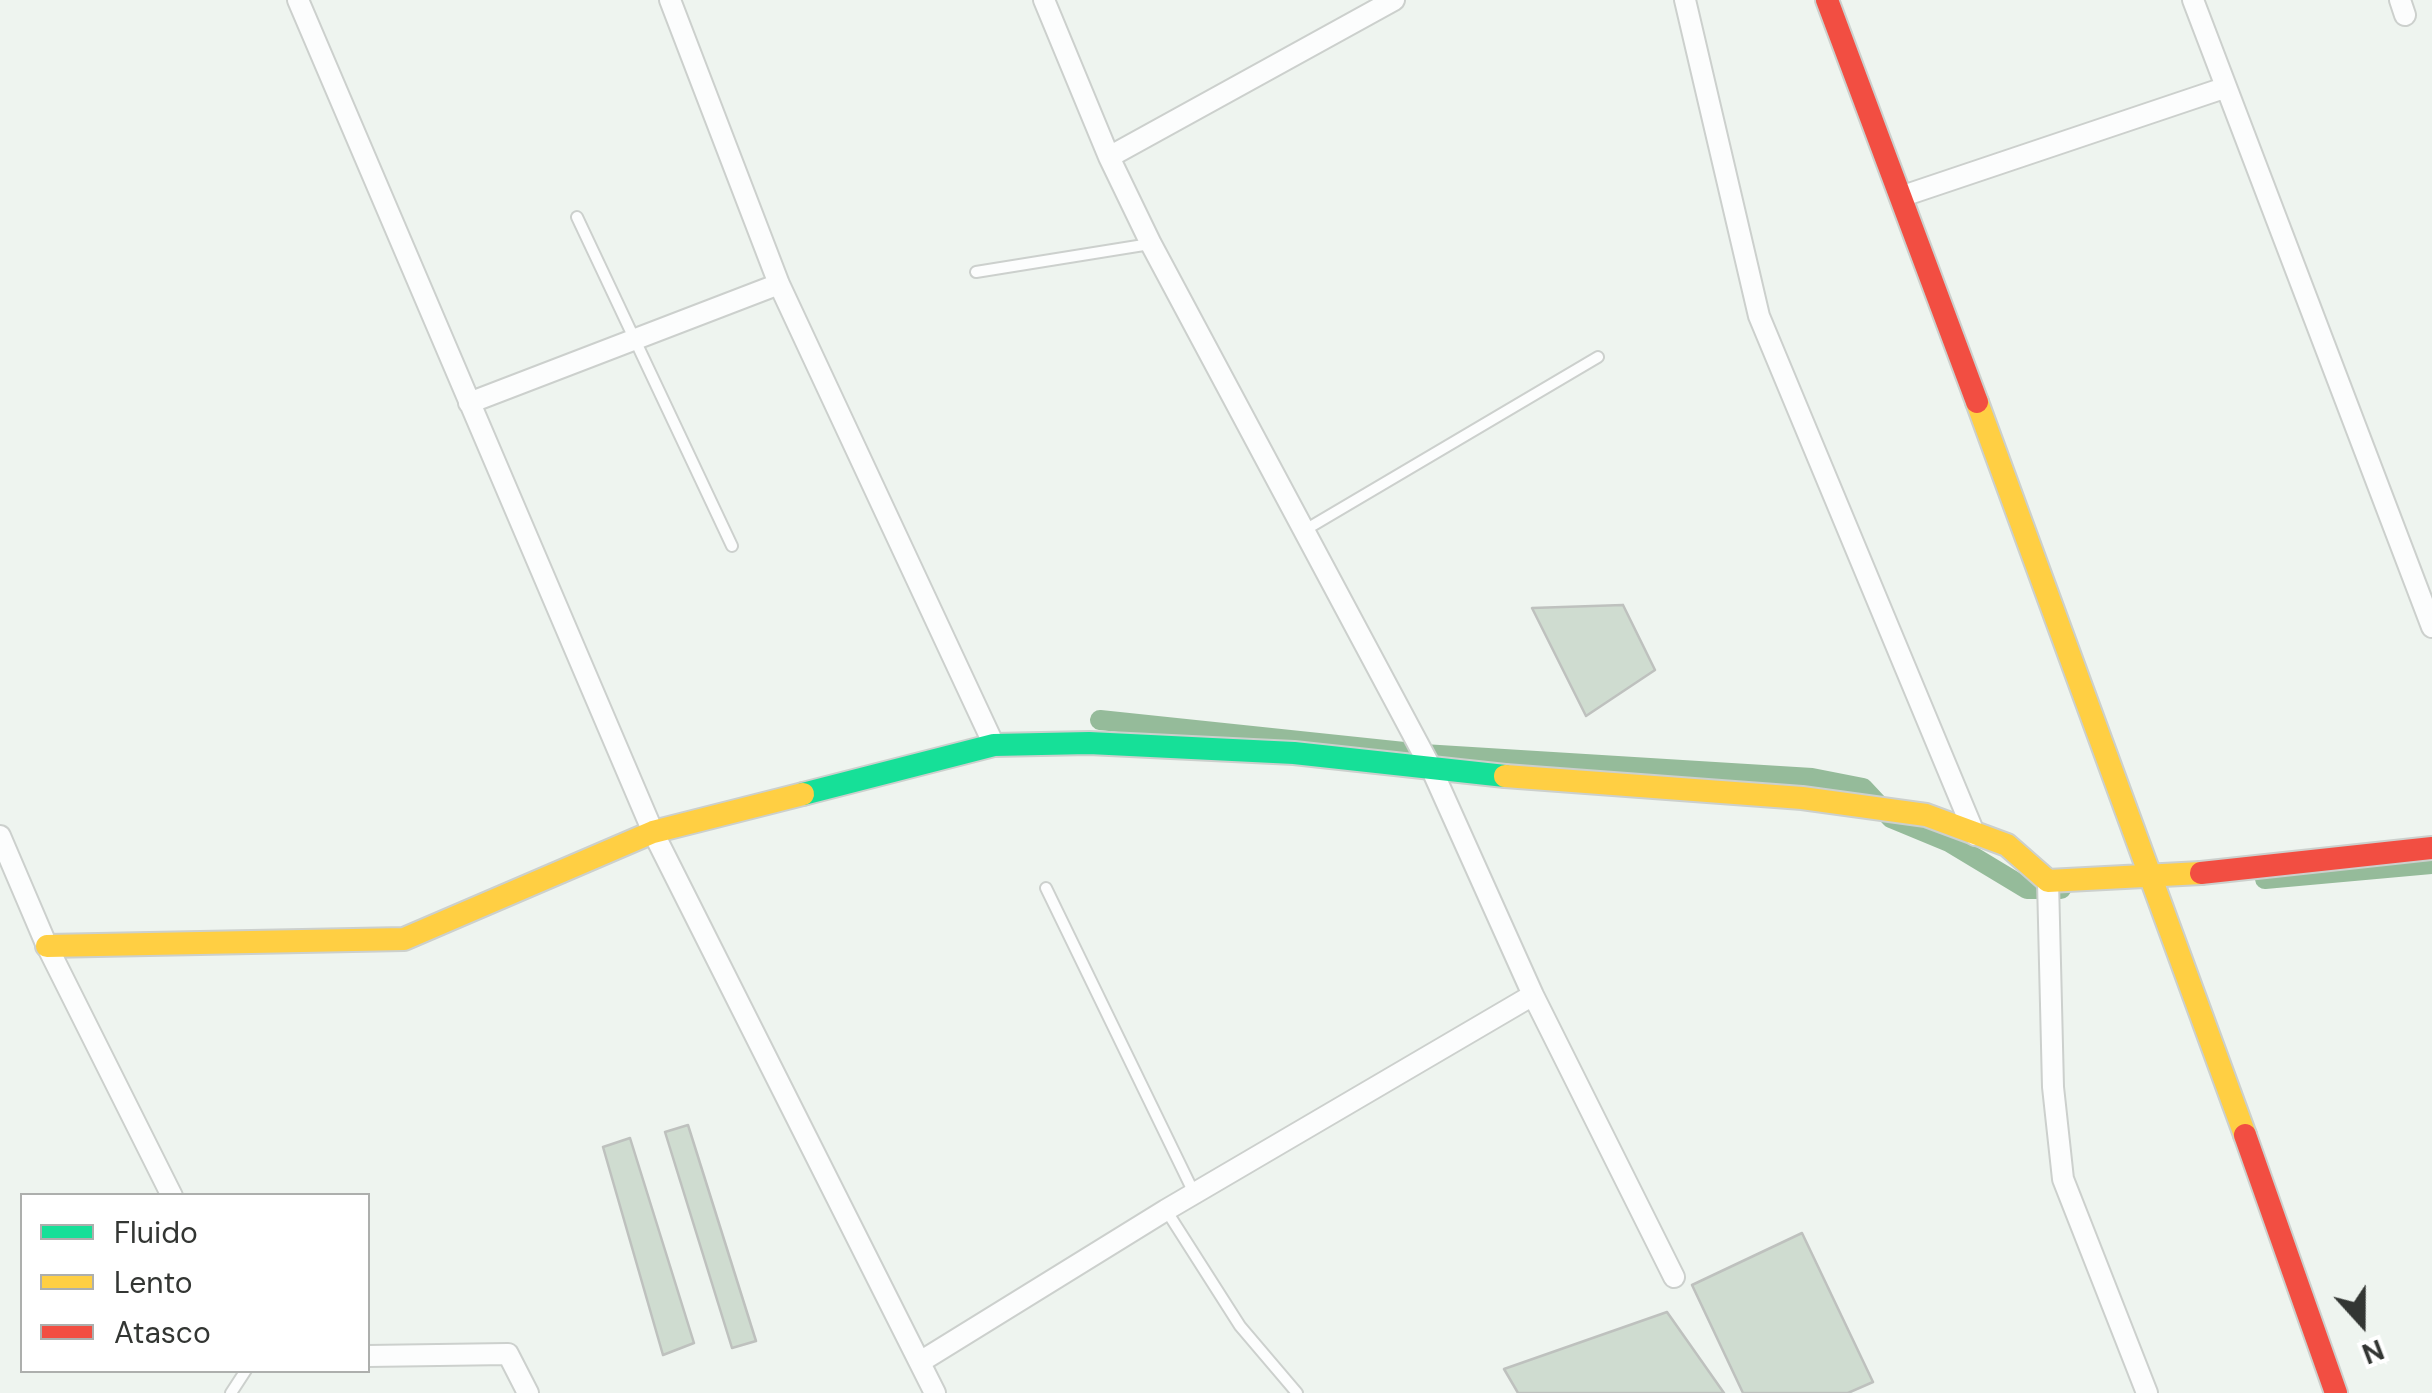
<!DOCTYPE html>
<style>
body{margin:0}
#map{position:relative;width:2432px;height:1393px;overflow:hidden;background:#eef4ef;font-family:"DM Sans",sans-serif}
canvas{display:block}
.legend{position:absolute;left:20px;top:1193px;width:350px;height:180px;box-sizing:border-box;background:#fff;border:2px solid #adafad;margin:0;padding:12px 18px;list-style:none;font-size:30px;color:#333633}
.legend li{display:flex;align-items:center;gap:20px;height:50px}
.legend b{width:50px;border:2px solid #adafad}
.north{position:absolute;left:2312px;top:1273px;width:100px;height:100px;-webkit-text-stroke:8px #fff;paint-order:stroke;rotate:159deg;font-size:28px;font-weight:700;line-height:40px;text-align:center;color:#333633}
.north::after{content:'';display:block;margin:auto;width:35px;height:45px;background:#333633;clip-path:polygon(50% 0,100% 100%,50% 72%,0 100%)}
</style>
<div id="map">
<canvas width="2432" height="1393"></canvas>
<ul class="legend">
<li><b style="height:12px;background:#16e098"></b>Fluido</li>
<li><b style="height:12px;background:#ffcf43"></b>Lento</li>
<li><b style="height:12px;background:#f24e42"></b>Atasco</li>
</ul>
<div class="north">N</div>
</div>
<script>
const context = document.querySelector('canvas').getContext('2d');
context.lineJoin = 'round';
const poly = rows => new Path2D(rows.map(r => 'M' + r).join(''));
function strokePath(path, color, width, dash) { context.strokeStyle = color; context.lineWidth = width; context.lineCap = dash ? 'butt' : 'round'; context.setLineDash(dash || []); context.stroke(path); }
function fill(path, color) { context.fillStyle = color; context.fill(path, 'evenodd'); }
const canal = poly([
 [1100,720,1423,754,1812,778,1863,788,1891,818,1949,842,2027,889,2061,889],
 [2265,879,2432,864]
]);
const building = poly([
 [1623,605,1655,670,1586,716,1532,608,1623,605],
 [688,1125,756,1341,732,1348,665,1132,688,1125],
 [630,1138,694,1343,663,1355,603,1147,630,1138],
 [1802,1233,1873,1382,1848,1393,1743,1393,1692,1285,1802,1233],
 [1667,1312,1724,1393,1518,1393,1504,1369,1667,1312]
]);
const lane = poly([
 [577,217,732,546],
 [976,272,1150,244],
 [1305,530,1598,357],
 [1046,888,1194,1193],
 [1166,1210,1240,1326,1297,1393],
 [231,1393,246,1370]
]);
const street = poly([
 [298,0,653,832,935,1393],
 [670,0,779,284,994,745],
 [1044,0,1109,157,1151,244,1432,770,1533,995,1674,1277],
 [1685,0,1759,316,1975,835],
 [2193,0,2432,627],
 [2400,0,2405,15],
 [1109,157,1394,0],
 [1900,197,2224,88],
 [469,403,779,284],
 [0,836,47,946,172,1196],
 [2048,881,2053,1087,2063,1179,2147,1393],
 [368,1356,508,1354,528,1393],
 [920,1362,1166,1210,1533,995]
]);
const fast = poly([
 [803,794,994,745,1089,743,1294,753,1505,776]
]);
const slow = poly([
 [1977,402,2245,1135],
 [1505,776,1802,798,1926,815,2007,845,2048,881,2201,873],
 [47,946,404,939,653,832,803,794]
]);
const jam = poly([
 [1827,0,1977,402],
 [2201,873,2432,848],
 [2245,1135,2336,1393]
]);
strokePath(canal, '#95bb9a', 20);
fill(building, '#cfdcd0');
strokePath(building, '#bec1be', 2.5);
strokePath(lane, '#ccd0cd', 14);
strokePath(street, '#ccd0cd', 24);
strokePath(fast, '#ccd0cd', 26);
strokePath(slow, '#ccd0cd', 26);
strokePath(jam, '#ccd0cd', 26);
strokePath(lane, '#fcfdfd', 10);
strokePath(street, '#fcfdfd', 20);
strokePath(fast, '#16e098', 22);
strokePath(slow, '#ffcf43', 22);
strokePath(jam, '#f24e42', 22);
</script>
